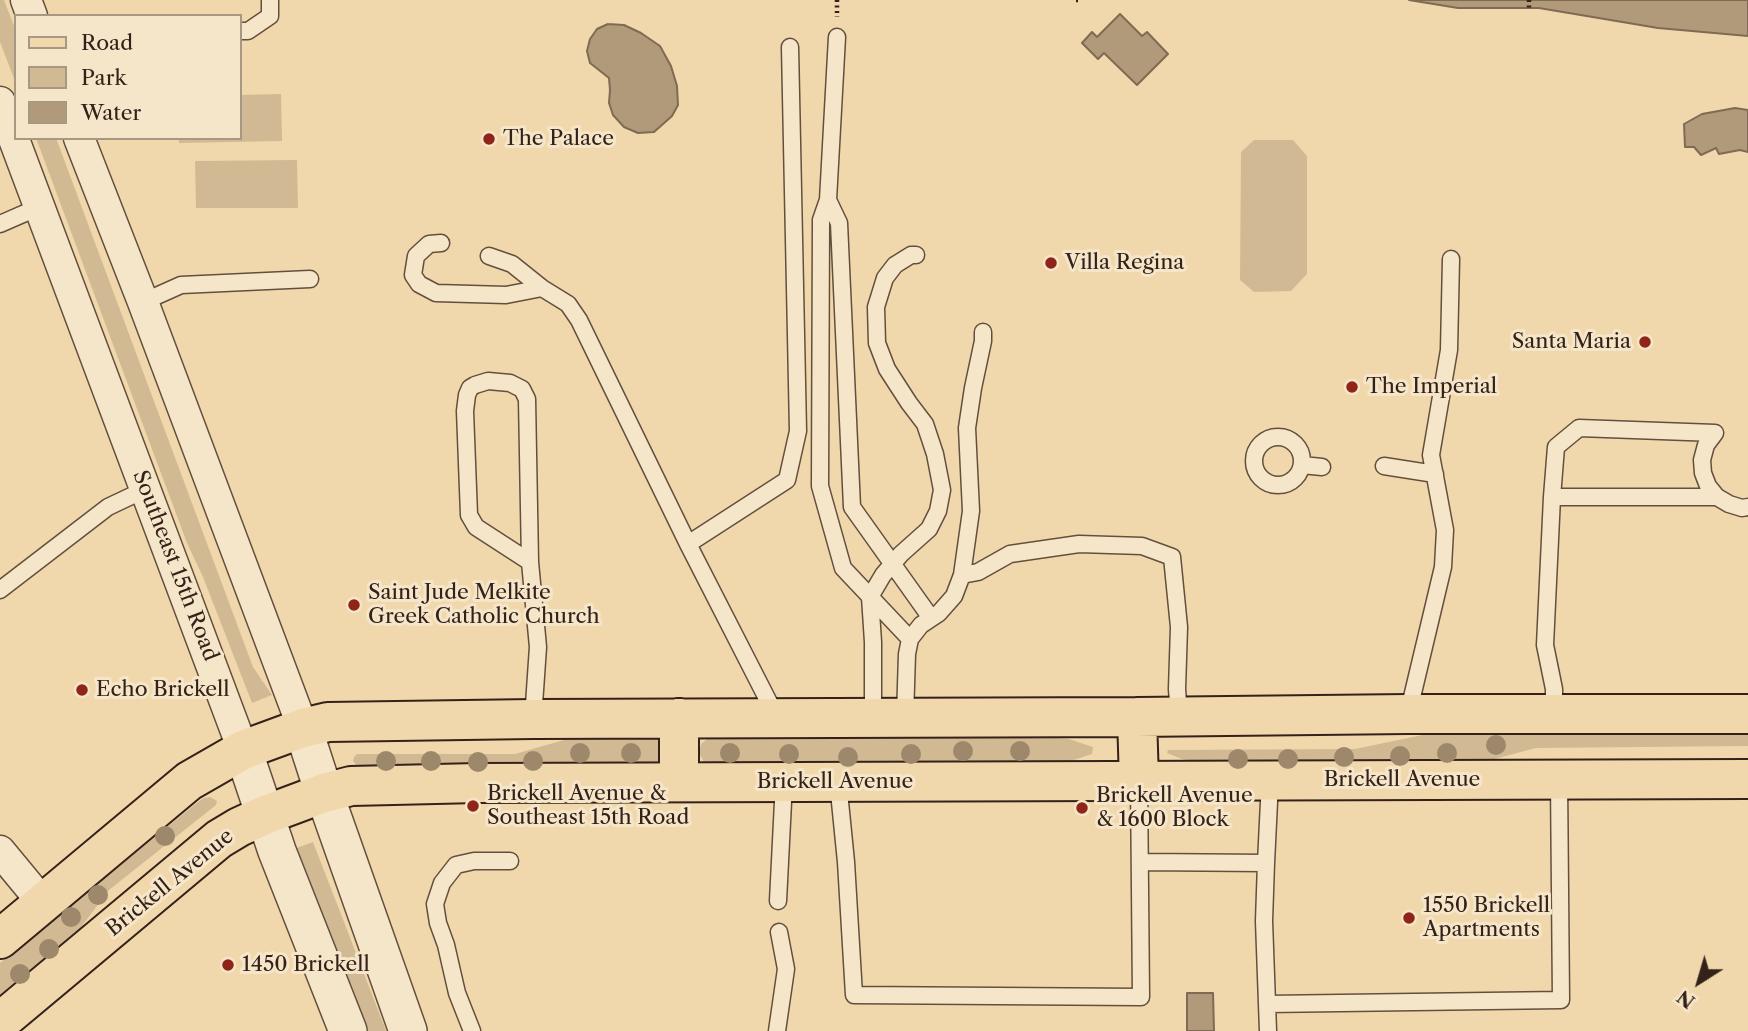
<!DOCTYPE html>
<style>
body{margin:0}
#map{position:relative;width:1748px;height:1031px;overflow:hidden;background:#f1d8ac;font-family:"Libre Caslon Text",serif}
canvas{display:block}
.legend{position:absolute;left:14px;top:14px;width:228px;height:126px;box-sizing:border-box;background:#f6e6c9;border:2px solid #a89783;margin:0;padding:9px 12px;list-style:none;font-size:21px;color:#34211a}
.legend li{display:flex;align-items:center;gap:14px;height:35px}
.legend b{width:35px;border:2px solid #a89783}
.north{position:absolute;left:1664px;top:947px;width:70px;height:70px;-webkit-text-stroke:5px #f6e6c9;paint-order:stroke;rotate:217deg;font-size:19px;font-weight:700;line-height:28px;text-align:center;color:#34211a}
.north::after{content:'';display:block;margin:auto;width:24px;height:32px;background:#34211a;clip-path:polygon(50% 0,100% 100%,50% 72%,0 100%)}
</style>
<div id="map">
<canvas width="1748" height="1031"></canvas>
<ul class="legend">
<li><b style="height:9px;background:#f1d8ac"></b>Road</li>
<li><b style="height:19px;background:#d1b993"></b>Park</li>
<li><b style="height:19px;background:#b19a7a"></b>Water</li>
</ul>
<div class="north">N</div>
</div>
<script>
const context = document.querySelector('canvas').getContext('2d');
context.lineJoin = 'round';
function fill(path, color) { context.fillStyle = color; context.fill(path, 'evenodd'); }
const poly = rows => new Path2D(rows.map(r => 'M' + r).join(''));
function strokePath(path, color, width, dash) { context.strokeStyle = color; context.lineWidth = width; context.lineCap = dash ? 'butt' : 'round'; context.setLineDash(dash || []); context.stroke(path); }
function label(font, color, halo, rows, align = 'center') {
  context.font = font + ' "Libre Caslon Text",serif'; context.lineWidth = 6; context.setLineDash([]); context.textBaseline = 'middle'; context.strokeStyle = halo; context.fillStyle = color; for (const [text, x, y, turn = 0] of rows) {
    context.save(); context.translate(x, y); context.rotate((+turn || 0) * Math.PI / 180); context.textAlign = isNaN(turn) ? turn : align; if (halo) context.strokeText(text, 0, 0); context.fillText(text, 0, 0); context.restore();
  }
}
const green = poly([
 [0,0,4,0,16,31,16,84,0,42],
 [281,94,282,141,179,143,179,138,240,138,240,95],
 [36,138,56,138,253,667,272,695,252,703,203,577,187,543],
 [1254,140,1293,140,1307,156,1307,274,1291,291,1254,292,1240,280,1241,152],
 [297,160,298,208,196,208,195,161],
 [1748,731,1748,746,1536,748,1468,766,1214,765,1182,759,1167,753,1168,750,1355,749,1432,733],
 [650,735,661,741,662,761,652,767,359,769,353,761,354,757,357,754,515,754,578,736],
 [1033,735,1069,739,1093,747,1092,754,1071,761,1038,768,714,767,704,762,699,753,701,744,710,737],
 [210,797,217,801,216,805,109,890,57,959,0,1005,0,963,198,802,204,798],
 [313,842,385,1028,386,1031,361,1031,294,849]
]);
const water = poly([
 [1409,0,1748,0,1748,36,1658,28,1539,8,1458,8,1409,0],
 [1120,14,1142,36,1147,32,1168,54,1137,85,1104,53,1098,59,1082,43,1092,32,1097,37,1120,14],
 [608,24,624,25,641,33,660,46,671,66,677,86,678,105,672,116,654,132,638,133,624,127,613,115,609,103,610,90,609,78,590,63,587,51,590,39,597,29,608,24],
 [1735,108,1748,110,1748,152,1740,150,1719,154,1716,148,1701,155,1694,147,1685,147,1684,124,1702,114,1735,108],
 [1187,993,1213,993,1214,1031,1187,1031,1187,993]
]);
const path = poly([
 [837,0,837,17],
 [1076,0,1080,0],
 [1529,0,1529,8]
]);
const service = poly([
 [240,31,248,31,270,16,270,0],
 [837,37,828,200,821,220,820,486,843,568,910,639],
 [828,200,839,223,852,507,931,618],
 [0,224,39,207],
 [441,243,429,244,416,256,413,275,419,284,436,293,506,295,542,288],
 [489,256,512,264,542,288,568,304,579,320,688,544,776,716],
 [143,302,181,285,310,279],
 [1715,433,1706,445,1702,460,1703,473,1708,486,1717,497,1729,504,1742,508,1748,507],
 '1254 461a24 24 0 1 1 48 0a24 24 0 1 1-48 0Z',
 [1302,465,1322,467],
 [1384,466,1435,474],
 [1552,497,1717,497],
 [688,544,787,480,798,431,790,47],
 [530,562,476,527,469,515,465,411,467,395,470,388,475,385,488,381,510,383,522,389,527,399,530,562,538,647,533,719],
 [962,575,978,572,1010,554,1079,544,1142,546,1172,557,1179,627,1177,689,1179,716],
 [0,590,108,507,146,489],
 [1408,714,1443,567,1445,530,1431,455,1449,350,1451,259],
 [1554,714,1554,689,1545,645,1552,497,1556,447,1579,428,1715,433],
 [873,717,873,642,870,597,883,575,901,554,929,529,938,511,942,490,935,454,925,424,909,403,887,369,877,343,876,307,885,278,895,265,911,255,916,255],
 [905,717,907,654,910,639,921,625,939,613,954,596,962,575,971,511,967,428,973,388,983,341,983,332],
 [838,782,846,862,854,995,1141,997,1139,781],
 [1141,862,1266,863,1270,781],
 [1266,863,1264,921,1268,1031],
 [778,901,784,782],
 [1267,1004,1561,1000,1559,780],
 [472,1031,457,993,446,945,438,923,435,904,442,883,456,865,474,861,510,861],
 [777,1031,786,969,779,932]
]);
const minor = poly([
 [26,0,32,16],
 [0,102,243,750],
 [79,138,143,302,303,728],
 [0,851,43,903]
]);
const tertiary = poly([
 [303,728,324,793,408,1031],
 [243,750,277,851,348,1031]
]);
const primary = poly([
 [1137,717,1139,781],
 [679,782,679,718],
 [0,939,189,781,243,750,303,728,328,722,533,719,1137,717,1408,714,1748,714],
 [0,1022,219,839,239,827,265,815,324,793,351,786,478,783,1748,779]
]);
const trees = [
 [1496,745],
 [963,751],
 [1020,751],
 [580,753],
 [631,753],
 [730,753],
 [1447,753],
 [789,754],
 [911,754],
 [1400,756],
 [848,757],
 [1344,757],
 [1238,759],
 [1288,759],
 [386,761],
 [431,761],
 [533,761],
 [478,762],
 [165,836],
 [98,895],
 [71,917],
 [49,949],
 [20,974]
];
const markers = [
 [489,139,7,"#8f2418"],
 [1051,263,7,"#8f2418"],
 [1645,342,7,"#8f2418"],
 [1352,387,7,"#8f2418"],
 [354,605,7,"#8f2418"],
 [82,690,7,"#8f2418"],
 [473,806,7,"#8f2418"],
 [1082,808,7,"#8f2418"],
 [1409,918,7,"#8f2418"],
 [228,965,7,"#8f2418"]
];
const poiNames = [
 ["The Palace",503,139],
 ["Villa Regina",1065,263],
 ["Santa Maria",1631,342,"right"],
 ["The Imperial",1366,387],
 ["Saint Jude Melkite",368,593],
 ["Greek Catholic Church",368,617],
 ["Echo Brickell",96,690],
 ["Brickell Avenue &",487,794],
 ["Southeast 15th Road",487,818],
 ["Brickell Avenue",1096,796],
 ["& 1600 Block",1096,820],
 ["1550 Brickell",1423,906],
 ["Apartments",1423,930],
 ["1450 Brickell",242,965]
];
const streetNames = [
 ["Southeast 15th Road",175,566,69],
 ["Brickell Avenue",1402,780],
 ["Brickell Avenue",835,782],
 ["Brickell Avenue",170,883,-39]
];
fill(green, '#d1b993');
fill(water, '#b19a7a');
strokePath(water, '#7f6a54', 2);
strokePath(service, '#634f3e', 19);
strokePath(minor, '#634f3e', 33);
strokePath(tertiary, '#634f3e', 40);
strokePath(primary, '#34211a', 42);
strokePath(path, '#34211a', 4.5, [2, 3.5]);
strokePath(service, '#f6e6c9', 16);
strokePath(minor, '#f6e6c9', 30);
strokePath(tertiary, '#f6e6c9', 37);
strokePath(primary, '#f1d8ac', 38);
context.fillStyle = '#9e886c';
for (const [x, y] of trees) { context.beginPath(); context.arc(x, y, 10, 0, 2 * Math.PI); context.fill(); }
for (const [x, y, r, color] of markers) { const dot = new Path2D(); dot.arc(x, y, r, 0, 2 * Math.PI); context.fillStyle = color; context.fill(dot); strokePath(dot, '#f6e6c9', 2.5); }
label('21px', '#34211a', '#f6e6c9', poiNames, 'left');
label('21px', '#34211a', '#f6e6c9', streetNames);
</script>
